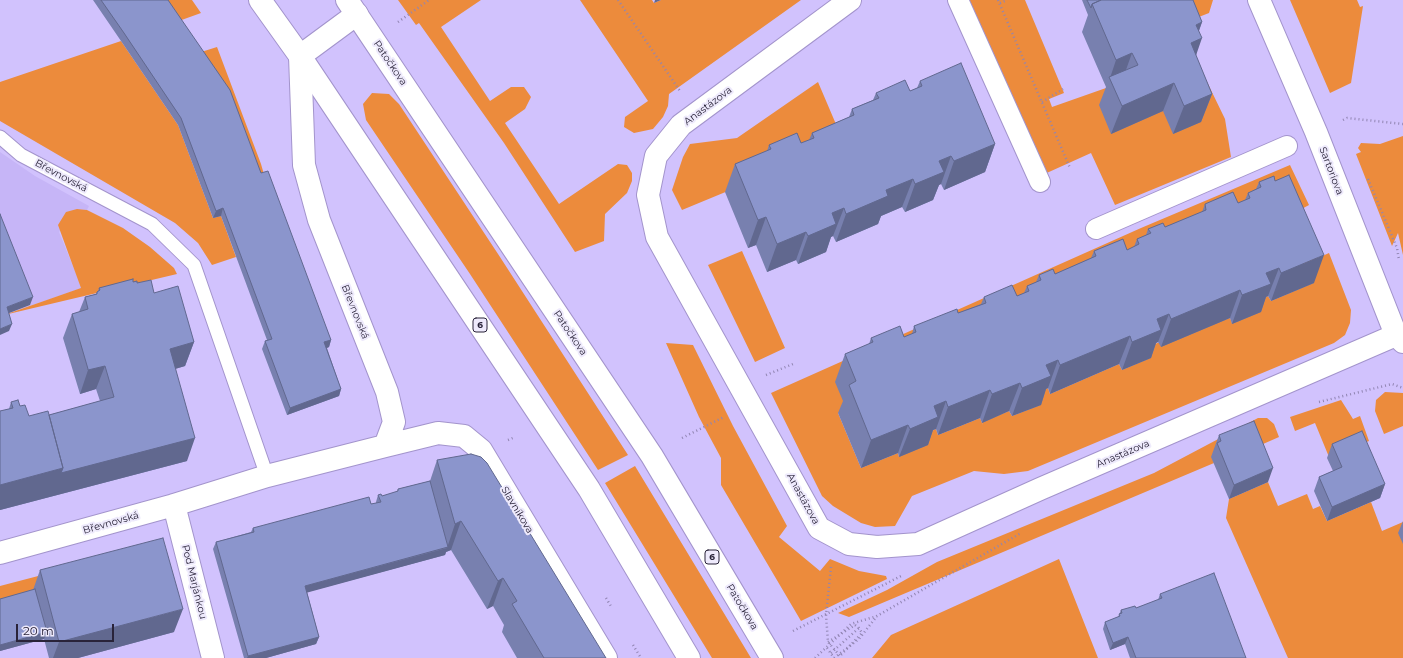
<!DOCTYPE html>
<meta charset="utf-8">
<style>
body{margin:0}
#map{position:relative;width:1403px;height:658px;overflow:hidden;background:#d1c2fd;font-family:Montserrat,sans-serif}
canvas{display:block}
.scale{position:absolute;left:16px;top:624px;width:98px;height:18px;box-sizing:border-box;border:2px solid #292339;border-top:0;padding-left:5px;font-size:12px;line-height:14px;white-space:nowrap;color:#292339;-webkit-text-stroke:3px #eeeafc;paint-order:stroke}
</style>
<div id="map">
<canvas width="1403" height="658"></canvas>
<div class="scale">20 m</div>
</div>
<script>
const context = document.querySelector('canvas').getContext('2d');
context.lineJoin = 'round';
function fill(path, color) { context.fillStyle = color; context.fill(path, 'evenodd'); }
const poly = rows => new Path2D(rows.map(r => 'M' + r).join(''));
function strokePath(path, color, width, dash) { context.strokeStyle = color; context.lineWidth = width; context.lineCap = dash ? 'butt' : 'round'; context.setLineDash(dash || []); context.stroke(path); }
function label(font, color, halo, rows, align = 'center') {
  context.font = font + ' Montserrat,sans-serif'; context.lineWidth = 4; context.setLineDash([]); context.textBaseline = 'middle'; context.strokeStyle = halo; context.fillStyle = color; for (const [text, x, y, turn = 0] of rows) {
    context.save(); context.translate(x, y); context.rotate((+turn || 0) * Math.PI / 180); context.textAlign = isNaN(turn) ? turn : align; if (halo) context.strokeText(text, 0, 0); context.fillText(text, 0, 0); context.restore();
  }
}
const built = poly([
 [0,152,35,176,89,206,87,210,77,209,59,232,82,288,4,315,0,335]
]);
const green = poly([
 [161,0,192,0,201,13,176,22],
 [398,0,481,0,441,27,490,101,511,87,524,87,531,97,525,109,505,123,559,204,618,164,627,165,632,173,632,181,627,193,605,214,604,241,575,252,504,143,419,23,416,25],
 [580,0,652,0,654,3,661,0,801,0,669,94,668,106,663,117,653,129,634,133,624,127,625,117,648,101],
 [955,0,1025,0,1064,93,1049,99,1052,107,1106,88,1192,51,1225,119,1231,157,1115,205,1091,153,1029,181],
 [1164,0,1213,0,1209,13,1181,24],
 [1290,0,1357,0,1360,7,1363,6,1351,83,1330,93],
 [121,41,178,125,213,218,221,216,236,257,212,265,198,243,175,223,0,121,0,82],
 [217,47,261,164,265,178,259,181,198,53],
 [818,82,844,143,682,210,672,190,683,157,690,144,737,138],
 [372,93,389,94,399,104,500,257,628,455,598,470,470,274,366,120,363,104],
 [1403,136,1403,255,1398,233,1392,246,1356,154,1361,152,1358,148,1361,143,1380,144],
 [1290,165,1309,205,1298,211,1318,258,1329,253,1351,310,1350,323,1345,335,1334,343,1028,471,1004,474,974,471,912,496,895,526,875,527,861,523,833,506,822,496,771,393,1141,228],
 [1313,283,1271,301,1268,296,1256,301,1232,323,1230,318,1146,347,1150,358,1122,370,1119,364,1050,394,1048,388,1036,393,1040,405,1012,416,1009,411,982,422,983,425,980,418,938,435,936,429,924,434,899,457,898,453,861,468,838,413],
 [77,209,87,210,123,228,150,247,174,268,177,274,4,315,81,288,58,225,66,212],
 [742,251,785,348,755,362,708,265],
 [666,343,693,345,733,426,787,526,779,537,820,571,830,559,859,571,886,576,887,579,801,621,721,485,721,458,699,417],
 [1385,392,1403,393,1403,426,1384,434,1375,411,1376,400],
 [1341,400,1353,419,1360,416,1369,441,1329,457,1315,423,1295,431,1290,417],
 [1258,418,1267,418,1274,424,1279,437,1254,448,1212,457,1214,463,849,617,838,613,887,590,937,562,1154,473],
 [635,466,751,658,712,658,605,483],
 [1268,482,1278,506,1307,494,1313,509,1320,506,1327,521,1371,502,1382,531,1403,522,1403,658,1288,658,1226,518,1229,499],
 [149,547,0,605,0,586],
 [1059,559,1098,658,872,658,891,635]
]);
const path = poly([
 [618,0,680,91],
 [998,0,1070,168],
 [1000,3,1007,0],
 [398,22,429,0],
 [1042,102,1063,89],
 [1343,120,1347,118,1403,124],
 [1368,179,1397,248,1399,260],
 [766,375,793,364],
 [1319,402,1392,384,1403,388],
 [682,438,724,417],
 [508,440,515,437],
 [831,567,826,615,828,642,840,656,839,658],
 [606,598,612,608],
 [793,631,903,575],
 [828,642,855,625,859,628,862,633,840,656],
 [633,645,641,658],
 [827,648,834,658]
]);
const service = poly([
 [0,137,21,155,152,224,194,265,267,476]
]);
const pedestrian = poly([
 [958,0,1040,182],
 [1096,229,1287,146]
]);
const minor = poly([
 [850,0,681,125,656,156,648,195,657,237,819,528,849,544,877,547,918,544,1040,489,1396,335],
 [1259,0,1316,132,1396,335,1403,342],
 [357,14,300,56,304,165,319,220,387,392,394,422,385,446],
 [174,505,213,658],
 [0,553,174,505,267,476,385,446,438,433,464,436,481,450,606,658]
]);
const primary = poly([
 [260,0,300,56,589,489,689,658],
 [347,0,652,456,772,658]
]);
const pathBridge = poly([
 [831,653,859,628],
 [815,658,851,624,877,616,1021,533],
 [834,658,859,639,877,616]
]);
const wall = poly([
 [93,0,168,0,261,173,331,340,329,347,327,348,341,389,339,396,287,415,262,349,265,341,267,340,221,216,213,218,178,125,121,41],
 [1082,0,1193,0,1202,22,1199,31,1196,56,1212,94,1201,122,1173,134,1163,111,1111,134,1099,105,1106,87,1082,32,1088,15],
 [920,81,995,144,985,172,944,190,941,184,939,185,933,200,905,212,902,207,881,216,878,224,836,242,833,236,831,237,826,252,798,264,796,260,767,272,756,245,748,248,725,192,735,164,767,151,769,145,801,143,809,140,812,133,849,117,852,109,873,100,876,93,910,91,917,88],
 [1259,182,1314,283,1271,301,1268,296,1266,297,1261,312,1232,324,1230,318,1161,347,1158,342,1156,343,1151,358,1122,370,1119,364,1050,394,1048,388,1046,389,1041,405,1012,416,1009,411,982,423,980,418,938,435,936,429,933,430,928,445,899,457,898,453,861,468,838,413,843,401,835,382,845,354,869,344,871,338,904,337,912,334,914,326,958,313,981,304,984,297,1017,296,1024,293,1027,286,1036,282,1039,275,1055,274,1091,258,1094,251,1127,250,1134,247,1137,239,1146,235,1148,229,1165,227,1202,212,1205,204,1238,203,1245,200,1248,193,1256,189],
 [133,282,137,283,154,293,194,342,185,366,175,369,187,461,0,510,0,411,9,409,11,402,20,406,29,416,49,415,100,401,96,389,80,394,63,338,72,314,79,312,85,297,96,294,97,292,98,291,99,288],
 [1219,435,1268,482,1229,499,1211,457],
 [1332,444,1385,484,1380,498,1327,521,1314,491,1319,477,1333,471,1327,458],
 [437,460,606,658,517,658,502,632,504,625,493,606,487,609,451,550,446,552,445,555,307,592,319,637,316,644,266,658,244,658,213,549,216,542,251,532,253,528,376,503,376,502,378,495,382,496,397,492,398,489,430,481],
 [1403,521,1403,544,1398,533],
 [40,570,174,632,78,658,49,658,44,639,0,651,0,599,33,590],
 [1160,594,1246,658,1130,658,1125,644,1110,650,1103,629,1105,622,1118,617,1121,610,1136,608,1158,600]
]);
const shadedWall = poly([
 [655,0,661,0,654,3],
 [1202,22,1195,41,1202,38,1192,67,1180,71,1196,25],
 [1132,53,1122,81,1110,78,1116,60],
 [1174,83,1163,111,1111,134,1122,106],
 [1212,94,1201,122,1173,134,1184,106],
 [995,144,985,172,944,190,954,161],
 [951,156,941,184,939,185,933,200,905,212,915,184,939,161],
 [913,179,902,207,881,216,878,224,836,242,846,214,886,190],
 [223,208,221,216,213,218,216,211],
 [844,208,833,236,831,237,826,252,798,264,808,236,832,213],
 [766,217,756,245,748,248,758,220],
 [806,232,796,260,767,272,777,244],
 [1324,255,1314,283,1271,301,1281,273],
 [1279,268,1268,296,1266,297,1261,312,1232,324,1242,295,1266,273],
 [1240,290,1230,318,1161,347,1171,319],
 [33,297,30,305,4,315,7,307],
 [1169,314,1158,342,1156,343,1151,358,1122,370,1132,342,1157,319],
 [12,324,9,331,0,335,0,329],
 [1130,336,1119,364,1050,394,1060,365],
 [331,340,329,347,322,350,324,342],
 [194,342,185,366,161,373,170,349],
 [1058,360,1048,388,1046,389,1041,405,1012,416,1022,388,1046,365],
 [105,366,96,389,80,394,88,370],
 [1020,383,1009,411,982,423,992,394],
 [341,389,339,396,287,415,290,408],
 [990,390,980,418,938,435,948,407],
 [946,401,936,429,933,430,928,445,899,457,910,429,934,406],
 [908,425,898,453,861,468,871,440],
 [195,438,187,461,0,510,0,485,63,468],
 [1273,468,1268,482,1229,499,1234,485],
 [1385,484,1380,498,1327,521,1332,507],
 [461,521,451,550,446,552,445,555,302,594,305,586,447,548,455,524],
 [503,578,493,606,487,609,498,581],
 [183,609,174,632,78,658,53,658,59,642],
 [47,632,44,639,0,651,0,645],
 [319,637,316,644,266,658,247,658,248,656],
 [1128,637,1125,644,1110,650,1113,643]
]);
const building = poly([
 [101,0,168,0,230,90,261,173,268,171,331,340,324,342,341,389,290,408,265,341,272,339,223,208,216,211,181,118,124,33,101,0],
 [1087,0,1101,0,1092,4,1091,8,1087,0],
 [1101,0,1193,0,1202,22,1196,25,1202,38,1191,43,1212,94,1184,106,1174,83,1122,106,1109,77,1138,65,1132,53,1116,60,1092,4,1101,0],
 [961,63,995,144,954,161,951,156,939,161,944,172,915,184,913,179,886,190,888,196,846,214,844,208,832,213,836,224,808,236,806,232,777,244,766,217,758,220,735,164,771,149,769,145,797,133,801,143,814,138,812,133,854,115,852,109,879,98,876,93,905,80,910,91,922,86,920,81,961,63],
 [1289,175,1324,255,1281,273,1279,268,1266,273,1271,284,1242,295,1240,290,1171,319,1169,314,1157,319,1161,330,1132,342,1130,336,1060,365,1058,360,1046,365,1051,376,1022,388,1020,383,992,394,990,390,948,407,946,401,934,406,938,417,910,429,908,425,871,440,849,385,856,381,845,354,873,342,871,338,900,326,904,337,916,332,914,326,957,309,958,313,986,303,984,297,1012,285,1017,296,1029,291,1027,286,1041,280,1039,275,1053,269,1055,274,1096,256,1094,251,1123,239,1127,250,1139,244,1137,239,1151,233,1148,229,1163,223,1165,227,1206,210,1205,204,1233,192,1238,203,1250,198,1248,193,1261,187,1259,182,1274,176,1275,181,1289,175],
 [0,214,33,297,7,307,12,324,0,329,0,214],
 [133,279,133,282,137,281,137,283,151,280,154,293,178,286,194,342,170,349,195,438,61,473,63,468,49,415,114,397,105,366,88,370,88,369,72,314,88,309,85,297,97,294,97,292,100,290,99,288,133,279],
 [18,400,20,406,25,405,29,416,48,411,63,468,0,485,0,411,13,408,11,402,18,400],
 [1254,421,1273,468,1234,485,1217,443,1221,441,1219,435,1254,421],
 [1362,431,1385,484,1332,507,1319,477,1342,467,1332,444,1362,431],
 [471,454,481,457,487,463,606,658,544,658,512,604,517,601,503,578,498,581,461,521,455,524,437,460,471,454],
 [430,481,448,547,305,586,319,637,248,656,216,542,254,532,253,528,369,497,371,504,381,502,378,495,381,494,382,496,398,491,398,489,430,481],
 [163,538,183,609,59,642,40,570,163,538],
 [1214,573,1246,658,1136,658,1128,637,1113,643,1105,622,1120,616,1119,614,1122,613,1121,610,1135,606,1136,608,1162,598,1160,594,1214,573],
 [35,589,47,632,0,645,0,599,35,589]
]);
const shields = [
 [480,325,14],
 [712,557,14]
];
const shieldNames = [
 ["6",480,325],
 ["6",712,557]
];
const streetNames = [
 ["Patočkova",390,63,56],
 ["Anastázova",708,106,-37],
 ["Sartoriova",1331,171,69],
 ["Břevnovská",61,176,28],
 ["Břevnovská",355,312,68],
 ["Patočkova",570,333,56],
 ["Anastázova",1123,454,-23],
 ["Anastázova",803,499,61],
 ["Slavníkova",517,510,59],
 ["Břevnovská",111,523,-16],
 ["Pod Marjánkou",194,582,76],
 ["Patočkova",742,607,59]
];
fill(built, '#c6b5f7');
fill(green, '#ec8b3c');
strokePath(service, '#a394cc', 15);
strokePath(pedestrian, '#a394cc', 22);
strokePath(minor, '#a394cc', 24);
strokePath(primary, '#a394cc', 24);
strokePath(path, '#9185b2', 2.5, [1, 3]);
strokePath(service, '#fff', 13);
strokePath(pedestrian, '#fff', 20);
strokePath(minor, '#fff', 22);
strokePath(primary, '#fff', 22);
strokePath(pathBridge, '#9185b2', 2.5, [1, 3]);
fill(wall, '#7880af');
fill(shadedWall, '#61688f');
fill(building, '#8b95cc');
strokePath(building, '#61688f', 1);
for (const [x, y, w] of shields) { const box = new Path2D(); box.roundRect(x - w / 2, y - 7, w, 14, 3); context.fillStyle = '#eeeafc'; context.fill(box); strokePath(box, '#292339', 1); }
label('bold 9px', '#292339', null, shieldNames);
label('10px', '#292339', '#eeeafc', streetNames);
</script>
